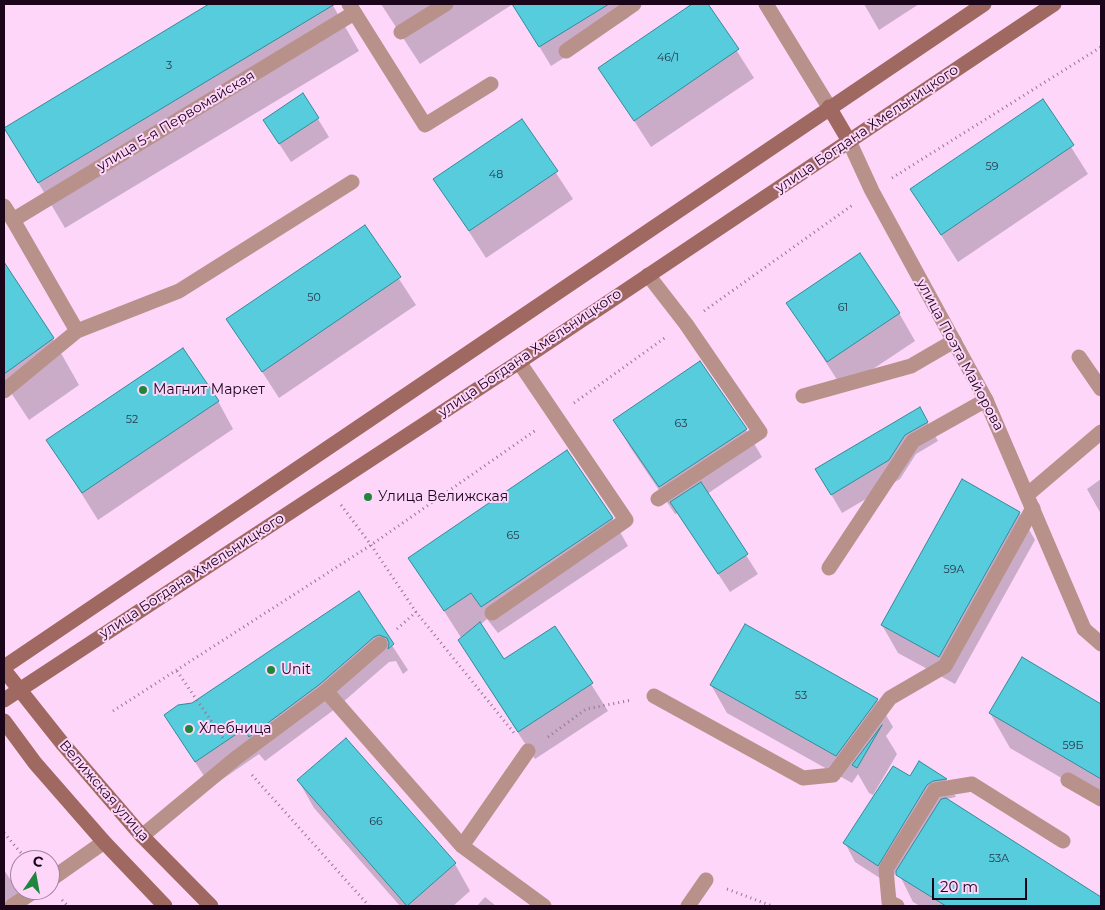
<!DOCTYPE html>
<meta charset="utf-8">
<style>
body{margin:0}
#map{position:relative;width:1105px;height:910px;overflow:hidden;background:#fdd6fa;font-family:Montserrat,sans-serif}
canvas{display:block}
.frame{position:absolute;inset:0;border:5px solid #1b051b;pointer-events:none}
.north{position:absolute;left:10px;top:850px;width:50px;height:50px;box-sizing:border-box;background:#fdd6fa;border:1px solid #a382a1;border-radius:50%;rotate:12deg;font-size:14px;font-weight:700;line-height:20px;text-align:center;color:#1b051b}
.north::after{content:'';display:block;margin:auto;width:18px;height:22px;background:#1f873d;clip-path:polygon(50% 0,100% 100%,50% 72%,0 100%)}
.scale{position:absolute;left:932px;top:878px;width:95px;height:22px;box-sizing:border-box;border:2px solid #1b051b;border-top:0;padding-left:6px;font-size:15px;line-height:18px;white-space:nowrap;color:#1b051b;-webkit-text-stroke:4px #fdd6fa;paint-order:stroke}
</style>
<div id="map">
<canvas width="1105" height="910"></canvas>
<div class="frame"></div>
<div class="north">С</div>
<div class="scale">20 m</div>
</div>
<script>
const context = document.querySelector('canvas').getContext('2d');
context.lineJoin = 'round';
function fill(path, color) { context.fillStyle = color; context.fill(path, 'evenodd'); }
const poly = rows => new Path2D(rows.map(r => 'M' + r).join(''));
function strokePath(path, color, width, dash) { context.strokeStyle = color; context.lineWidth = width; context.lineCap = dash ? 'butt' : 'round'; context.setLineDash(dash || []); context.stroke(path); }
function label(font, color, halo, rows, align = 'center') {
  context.font = font + ' Montserrat,sans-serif'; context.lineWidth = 4; context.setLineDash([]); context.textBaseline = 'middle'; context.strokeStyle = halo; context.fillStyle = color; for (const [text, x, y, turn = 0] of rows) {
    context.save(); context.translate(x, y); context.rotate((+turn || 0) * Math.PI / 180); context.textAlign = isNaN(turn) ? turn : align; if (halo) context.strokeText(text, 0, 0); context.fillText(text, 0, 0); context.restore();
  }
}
const shadow = poly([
 [212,4,332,4,359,51,65,228,6,128],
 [381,4,513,4,420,64],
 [518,4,621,4,629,17,551,66,515,6],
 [695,4,707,4,754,78,651,147,600,68],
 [864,4,919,4,879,30],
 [1042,101,1088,174,958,262,912,189],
 [318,119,329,137,291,162,276,139],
 [522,121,573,199,486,258,435,179],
 [365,227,416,305,279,398,228,319],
 [4,264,53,339,79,385,29,420,4,382],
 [788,303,899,313,915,341,843,389],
 [700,363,746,430,762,457,707,494,758,574,730,592,678,513,675,514,630,447,614,420],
 [218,401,233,429,98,520,48,440],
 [920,409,938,441,916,454,900,479,842,513,817,470],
 [1101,479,1101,514,1087,489],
 [1019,512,1035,540,955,684,898,653,882,625],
 [612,518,628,546,498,633,487,619,480,625,504,661,555,627,608,711,535,759,476,668,460,641,462,639,410,558],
 [358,593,408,670,403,674,396,661,389,662,335,709,265,761,259,754,211,787,165,715,193,704],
 [1022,659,1101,705,1101,801,1010,748,990,713],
 [711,685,877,700,893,727,886,736,897,754,873,795,869,793,858,774,852,783,727,713],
 [920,763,946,780,956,797,946,799,1101,899,1101,906,920,906,913,902,897,870,889,884,855,862,845,843,910,778],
 [298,780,455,864,470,891,453,906,400,906,314,808],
 [4,870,12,882,26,906,4,906],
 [485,897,496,906,477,906]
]);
const building = poly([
 [209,4,335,4,38,183,4,128,209,4],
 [512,4,609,4,539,47,512,4],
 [692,4,708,4,739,49,634,121,598,68,692,4],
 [303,93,319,118,279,144,263,120,303,93],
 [1043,99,1074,145,941,235,910,189,1043,99],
 [522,119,558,171,469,231,433,179,522,119],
 [365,225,401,277,262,372,226,319,365,225],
 [860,253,900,313,827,362,786,303,860,253],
 [4,262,54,338,4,374,4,262],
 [183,348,219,401,82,493,46,440,183,348],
 [700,361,747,429,659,487,613,420,700,361],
 [920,407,928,422,905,435,889,460,831,495,815,469,920,407],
 [567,450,613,518,481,607,471,593,444,611,408,558,567,450],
 [962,479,1020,512,939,657,881,625,962,479],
 [701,482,748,554,718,574,670,502,701,482],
 [359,591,394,644,388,649,389,643,387,638,379,635,374,637,320,684,249,737,244,729,195,762,164,715,178,705,192,703,359,591],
 [480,622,504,659,555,626,593,683,518,732,458,640,480,622],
 [745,624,878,699,836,756,710,685,745,624],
 [1022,657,1101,704,1101,779,989,713,1022,657],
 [882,725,857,768,852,765,882,725],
 [346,738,456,863,407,906,297,780,346,738],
 [919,761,947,779,933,781,927,785,878,866,843,843,893,766,910,776,919,761],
 [946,798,1101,897,1101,906,946,906,896,875,896,871,941,799,946,798]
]);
const path = poly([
 [892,178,1101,47],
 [704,311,854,204],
 [574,403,666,337],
 [341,505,371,545,416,612,514,733],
 [397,629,416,612],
 [177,671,223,738],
 [113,711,371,545,536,430],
 [548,737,586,709,632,700],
 [252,775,369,906],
 [4,833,27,860],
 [727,889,772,906],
 [62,900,68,906]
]);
const lane = poly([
 [349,4,425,125,491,84],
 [566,51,634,4],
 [13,220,77,331],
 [648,275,686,324,760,432,658,499],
 [1079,357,1101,389],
 [4,391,77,331,179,291,352,182],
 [803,396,911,366,954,341],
 [1027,495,1101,432],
 [829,568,913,441,986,400],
 [492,613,626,520,519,362],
 [1084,629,1101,644],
 [326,691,462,846,544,906],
 [654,696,803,778,833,775,890,698,945,666,1033,508],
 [1068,780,1101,799],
 [142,836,236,758,326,691,380,644],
 [462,846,528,751],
 [50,880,104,842],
 [12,906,36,890],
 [688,906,706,880],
 [897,906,889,902,886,869,935,790,972,784,1063,841]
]);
const street = poly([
 [766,4,829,107],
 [401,32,446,4],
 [849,141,872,191,986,400,1084,629],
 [4,206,13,220,354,13]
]);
const secondary = poly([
 [829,107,849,141],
 [4,667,984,4],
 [4,670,62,743,142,836,211,906],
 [4,700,519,362,1054,4],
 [4,721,35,763,104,842,165,906]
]);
const markers = [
 [143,390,5,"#1f873d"],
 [368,497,5,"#1f873d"],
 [271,670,5,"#1f873d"],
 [189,729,5,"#1f873d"]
];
const numberNames = [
 ["46/1",668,58],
 ["3",169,66],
 ["59",992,167],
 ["48",496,175],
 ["50",314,298],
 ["61",843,308],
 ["52",132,420],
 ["63",681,424],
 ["65",513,536],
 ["59А",954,570],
 ["53",801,696],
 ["59Б",1073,746],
 ["66",376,822],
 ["53А",999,859]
];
const streetNames = [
 ["улица 5-я Первомайская",176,121,-31],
 ["улица Богдана Хмельницкого",867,129,-34],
 ["улица Богдана Хмельницкого",530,353,-34],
 ["улица Поэта Майорова",960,355,62],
 ["улица Богдана Хмельницкого",192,576,-33],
 ["Велижская улица",104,791,49]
];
const poiNames = [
 ["Магнит Маркет",153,390],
 ["Улица Велижская",378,497],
 ["Unit",281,670],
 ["Хлебница",199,729]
];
fill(shadow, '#0003');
fill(building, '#56ccdd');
strokePath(building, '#308c99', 1);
strokePath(path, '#947592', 3, [1, 4]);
strokePath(lane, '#b8918b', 15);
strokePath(street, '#b8918b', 15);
strokePath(secondary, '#9f6961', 15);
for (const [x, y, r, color] of markers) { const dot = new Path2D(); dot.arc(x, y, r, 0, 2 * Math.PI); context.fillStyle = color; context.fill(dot); strokePath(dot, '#fdd6fa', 2); }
label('11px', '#2a374c', null, numberNames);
label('14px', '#1b051b', '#fdd6fa', streetNames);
label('14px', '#1b051b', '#fdd6fa', poiNames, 'left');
</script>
